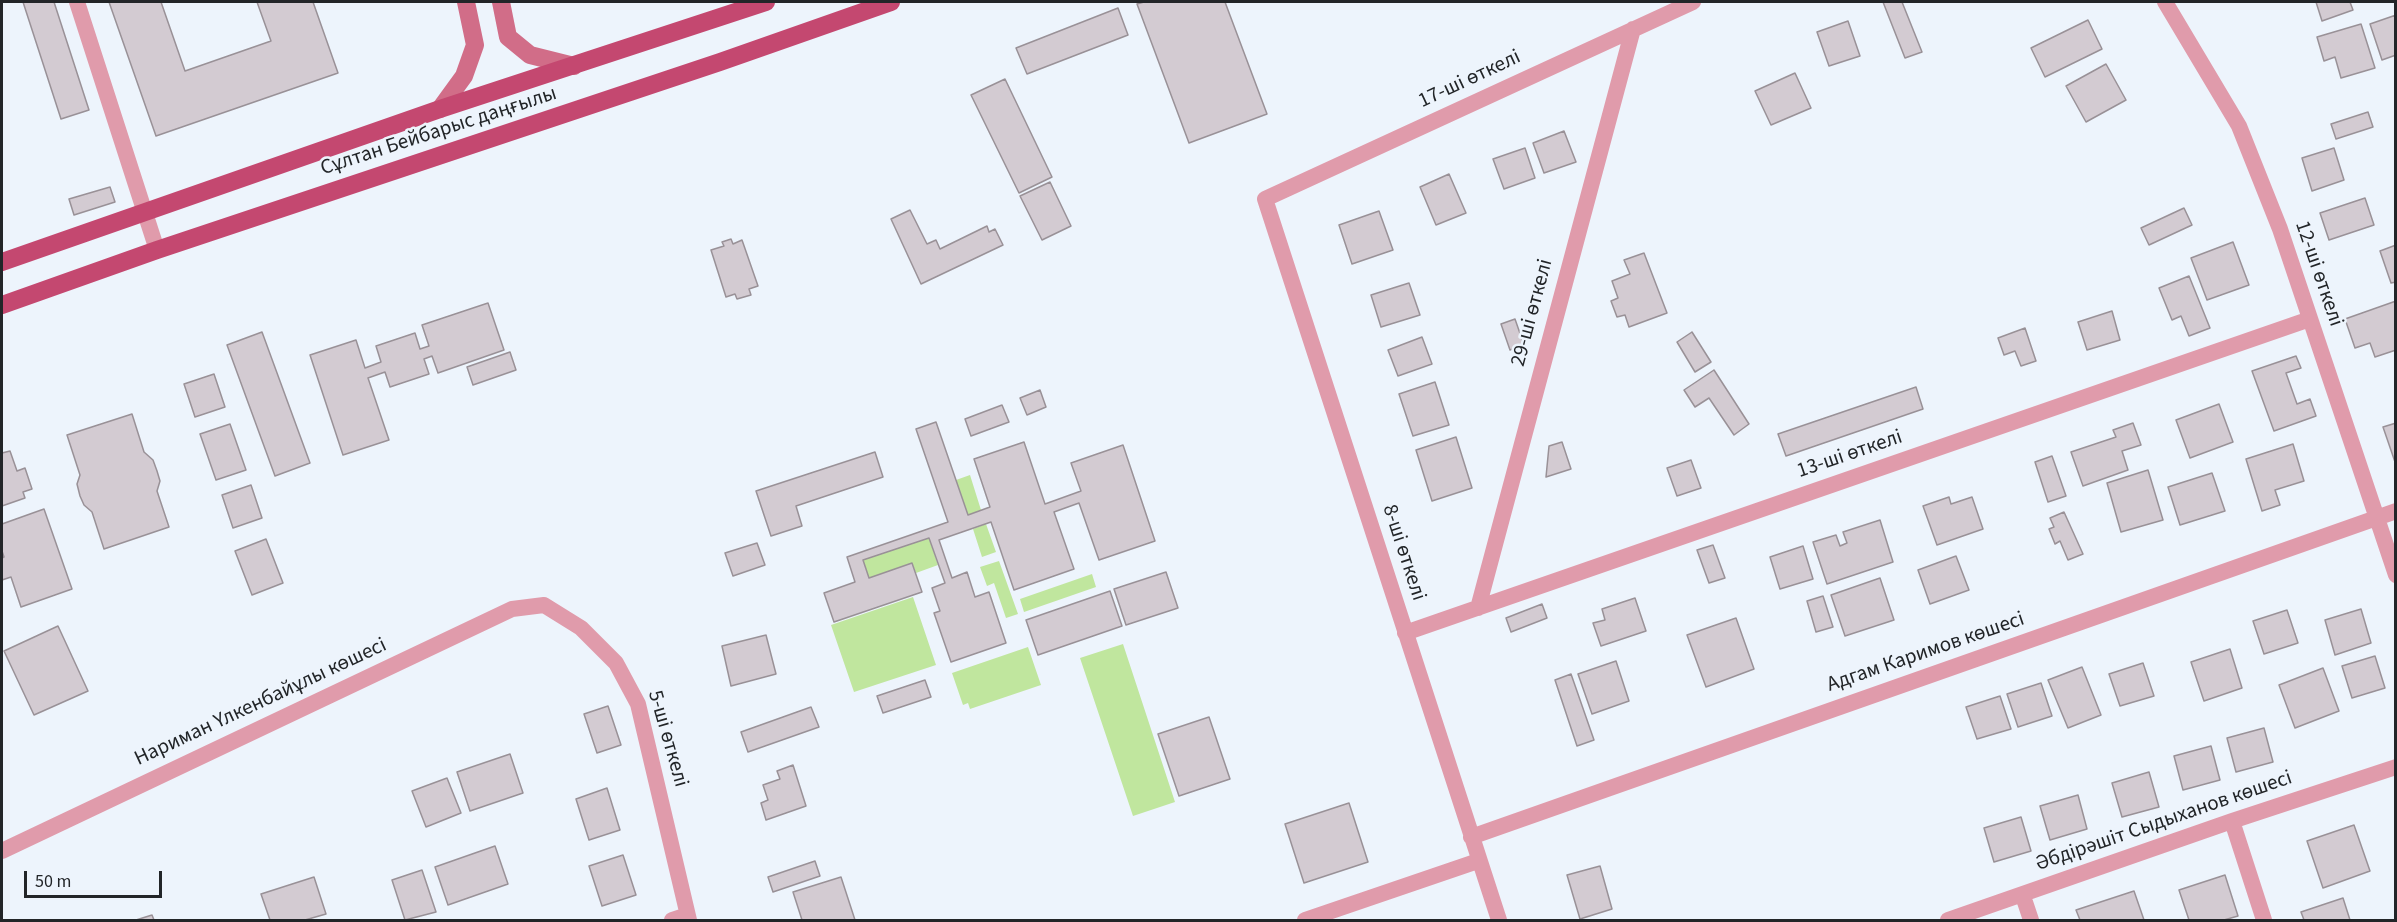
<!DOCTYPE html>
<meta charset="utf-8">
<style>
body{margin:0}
#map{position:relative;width:2397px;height:922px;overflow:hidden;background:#edf4fc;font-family:"Source Sans 3",sans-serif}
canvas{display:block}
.frame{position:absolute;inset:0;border:3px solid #222528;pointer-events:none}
.scale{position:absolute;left:24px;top:871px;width:138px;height:27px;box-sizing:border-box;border:3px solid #222528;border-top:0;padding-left:8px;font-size:18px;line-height:21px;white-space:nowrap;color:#222528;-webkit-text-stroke:4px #edf4fc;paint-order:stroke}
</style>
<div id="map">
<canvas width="2397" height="922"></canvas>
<div class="frame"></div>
<div class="scale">50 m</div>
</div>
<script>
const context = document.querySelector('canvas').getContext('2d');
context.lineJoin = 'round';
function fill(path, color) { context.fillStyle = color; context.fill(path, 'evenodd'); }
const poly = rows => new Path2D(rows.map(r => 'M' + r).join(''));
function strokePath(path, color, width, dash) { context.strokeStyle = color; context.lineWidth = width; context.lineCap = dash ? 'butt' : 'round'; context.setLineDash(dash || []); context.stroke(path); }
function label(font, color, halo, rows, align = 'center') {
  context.font = font + ' "Source Sans 3",sans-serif'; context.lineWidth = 5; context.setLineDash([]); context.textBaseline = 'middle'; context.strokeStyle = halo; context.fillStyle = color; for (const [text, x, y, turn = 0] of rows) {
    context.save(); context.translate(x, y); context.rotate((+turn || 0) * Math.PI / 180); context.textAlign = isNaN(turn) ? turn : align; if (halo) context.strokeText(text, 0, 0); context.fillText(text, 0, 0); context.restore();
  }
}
const green = poly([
 [970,475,981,510,968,515,956,480],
 [986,524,996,552,982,557,973,529],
 [929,538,938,565,916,573,912,563,869,578,863,560],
 [999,561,1018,614,1006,618,994,583,987,586,980,567],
 [1092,574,1096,587,1024,612,1020,599],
 [913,597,936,665,854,692,831,625],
 [1123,644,1175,802,1133,816,1080,658],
 [1028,647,1041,685,970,709,968,703,963,705,952,673]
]);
const building = poly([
 [23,2,54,2,89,110,61,119,23,2],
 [109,2,161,2,185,71,271,41,257,2,313,2,338,73,156,136,109,2],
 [1144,2,1225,2,1267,114,1189,143,1137,4,1144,2],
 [1883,2,1902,2,1922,52,1905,58,1883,2],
 [2316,2,2350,2,2353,10,2322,21,2316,2],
 [1118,8,1128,35,1027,74,1016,48,1118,8],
 [2396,15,2396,55,2382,60,2370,24,2396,15],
 [2088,20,2102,49,2045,77,2031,48,2088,20],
 [1848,21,1860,56,1829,66,1817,32,1848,21],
 [2361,24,2375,68,2341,78,2335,57,2324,61,2317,37,2361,24],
 [2106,64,2126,100,2086,122,2066,86,2106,64],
 [1795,73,1811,108,1771,125,1755,91,1795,73],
 [1005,79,1052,177,1019,193,971,95,1005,79],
 [2368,112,2373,127,2336,139,2331,124,2368,112],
 [1564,131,1576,162,1544,173,1533,143,1564,131],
 [1525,148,1535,178,1504,189,1493,159,1525,148],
 [2334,148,2344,180,2312,191,2302,158,2334,148],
 [1449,174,1466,213,1436,225,1420,187,1449,174],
 [1050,182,1071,226,1042,240,1020,196,1050,182],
 [110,187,115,202,74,215,69,199,110,187],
 [2365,198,2374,225,2329,240,2320,213,2365,198],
 [2184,208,2192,225,2149,245,2141,228,2184,208],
 [910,210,927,244,936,240,940,249,987,226,989,232,995,229,1003,245,921,284,891,219,910,210],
 [1379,211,1393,250,1352,264,1339,225,1379,211],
 [731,239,733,244,742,240,758,286,749,289,751,295,737,299,735,294,726,297,711,250,724,246,722,242,731,239],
 [2233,242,2249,285,2207,300,2191,258,2233,242],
 [2396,245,2396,282,2391,283,2380,251,2396,245],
 [1644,253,1667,313,1629,327,1625,315,1617,317,1611,301,1618,298,1612,281,1630,274,1624,260,1644,253],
 [2189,276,2210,328,2189,336,2181,316,2172,320,2159,288,2189,276],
 [1409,283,1420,315,1381,327,1371,295,1409,283],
 [2396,301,2396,350,2375,357,2370,343,2355,348,2345,319,2396,301],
 [488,303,504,350,438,373,432,356,424,359,429,374,390,387,385,372,368,378,389,440,343,455,310,355,356,340,365,368,381,362,376,346,415,333,420,349,429,346,422,325,488,303],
 [2112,311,2120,340,2087,350,2078,322,2112,311],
 [1515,319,1524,345,1510,350,1501,324,1515,319],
 [2025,328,2036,361,2021,366,2015,351,2004,355,1998,338,2025,328],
 [262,332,310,463,275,476,227,345,262,332],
 [1692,332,1711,362,1695,372,1677,342,1692,332],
 [1422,337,1432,364,1398,376,1388,350,1422,337],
 [510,352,516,370,473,385,467,367,510,352],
 [2296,356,2301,368,2286,373,2297,404,2310,399,2316,416,2274,431,2252,371,2296,356],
 [1714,370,1749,424,1734,435,1709,398,1695,407,1684,390,1714,370],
 [214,374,225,407,195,417,184,384,214,374],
 [1435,382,1449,425,1413,436,1399,394,1435,382],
 [1916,387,1923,409,1786,456,1778,434,1916,387],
 [1040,390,1046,407,1027,415,1020,398,1040,390],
 [2219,404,2233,442,2190,458,2176,420,2219,404],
 [1002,405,1009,422,971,436,965,419,1002,405],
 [132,414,144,452,153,460,157,471,160,481,157,491,169,527,104,549,92,512,84,505,80,496,77,484,80,475,67,435,132,414],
 [936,422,968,515,990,507,974,459,1024,442,1045,504,1081,491,1071,463,1123,445,1155,541,1099,560,1079,503,1054,512,1074,569,1014,590,991,522,939,540,952,578,967,572,975,597,989,592,1006,643,951,662,934,613,940,611,932,588,945,583,929,538,863,560,869,578,912,563,922,592,834,622,824,593,855,582,847,557,948,522,916,429,936,422],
 [2133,423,2141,445,2122,451,2128,470,2083,486,2071,452,2116,437,2113,430,2133,423],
 [2396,423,2396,462,2395,462,2383,427,2396,423],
 [230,424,246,470,216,480,200,434,230,424],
 [1456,437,1472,488,1432,501,1416,450,1456,437],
 [1562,442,1571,469,1546,477,1549,446,1562,442],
 [2293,444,2304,481,2275,490,2280,505,2262,511,2246,459,2293,444],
 [10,451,17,471,25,468,32,489,23,492,25,498,2,506,2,453,10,451],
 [875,452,883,477,796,506,802,526,771,536,756,491,875,452],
 [2052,456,2066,496,2048,502,2035,462,2052,456],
 [1691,460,1701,488,1677,496,1667,468,1691,460],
 [2148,470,2163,520,2121,532,2107,483,2148,470],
 [2212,473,2225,511,2180,525,2168,487,2212,473],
 [251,485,262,518,233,528,222,495,251,485],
 [1949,497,1951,504,1972,497,1983,529,1937,545,1923,506,1949,497],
 [44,509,72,589,21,607,11,577,2,580,2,558,4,557,2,551,2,524,44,509],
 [2064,512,2083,554,2068,560,2060,541,2055,544,2049,529,2054,527,2050,518,2064,512],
 [1880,520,1893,562,1827,584,1813,542,1836,535,1840,546,1847,543,1843,532,1880,520],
 [266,539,283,583,252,595,235,551,266,539],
 [757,543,765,565,733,576,725,553,757,543],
 [1713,545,1725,578,1709,583,1697,550,1713,545],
 [1803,546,1813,579,1780,589,1770,557,1803,546],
 [1956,556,1969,590,1930,604,1918,570,1956,556],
 [1166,572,1178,608,1126,625,1114,589,1166,572],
 [1880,578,1894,620,1845,636,1831,595,1880,578],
 [1110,591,1122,626,1038,655,1026,620,1110,591],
 [1823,596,1833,627,1816,632,1807,601,1823,596],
 [1635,598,1646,631,1601,646,1593,623,1605,620,1602,609,1635,598],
 [1542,604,1547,618,1511,632,1506,618,1542,604],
 [2361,609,2371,643,2335,655,2325,620,2361,609],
 [2287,610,2298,643,2264,654,2253,621,2287,610],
 [1736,618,1754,669,1706,687,1687,635,1736,618],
 [58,626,88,691,34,715,4,651,58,626],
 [766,635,776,674,731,686,722,646,766,635],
 [2230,649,2242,688,2204,701,2191,662,2230,649],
 [2375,656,2385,688,2352,698,2342,666,2375,656],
 [1616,661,1629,701,1592,714,1578,674,1616,661],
 [2143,663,2154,696,2120,706,2109,674,2143,663],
 [2082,667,2101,715,2068,728,2048,680,2082,667],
 [2323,668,2339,711,2295,728,2279,685,2323,668],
 [1571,674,1594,740,1577,746,1555,680,1571,674],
 [925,680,931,697,883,713,877,696,925,680],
 [2041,683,2052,716,2018,727,2007,694,2041,683],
 [2000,696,2011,729,1977,739,1966,707,2000,696],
 [608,706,621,745,597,753,584,714,608,706],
 [811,707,819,727,748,752,741,732,811,707],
 [1209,717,1230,779,1179,796,1158,734,1209,717],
 [2264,728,2273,762,2236,772,2227,738,2264,728],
 [2211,746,2220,780,2183,790,2174,756,2211,746],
 [510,754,523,793,470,811,457,772,510,754],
 [793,765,806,806,766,820,761,803,768,800,763,785,780,779,777,771,793,765],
 [2149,772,2159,807,2122,817,2112,783,2149,772],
 [447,778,461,813,426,827,412,791,447,778],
 [607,788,620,830,589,840,576,799,607,788],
 [2078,795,2087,829,2050,840,2040,806,2078,795],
 [1349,803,1368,862,1304,883,1285,824,1349,803],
 [2021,817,2031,851,1994,862,1984,828,2021,817],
 [2354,825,2370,871,2323,888,2307,841,2354,825],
 [495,846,508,884,448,905,435,867,495,846],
 [623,855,636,895,602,906,589,866,623,855],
 [815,861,820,876,773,892,768,877,815,861],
 [1600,866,1612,909,1580,919,1567,875,1600,866],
 [422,870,436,912,405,920,392,880,422,870],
 [2225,875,2238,916,2224,920,2189,920,2179,890,2225,875],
 [314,877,326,914,305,920,270,920,261,894,314,877],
 [841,877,855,920,802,920,793,892,841,877],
 [2134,891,2144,920,2080,920,2076,910,2134,891],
 [2343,898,2350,920,2304,920,2301,912,2343,898],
 [152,915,154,920,136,920,152,915]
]);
const street = poly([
 [77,2,157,250],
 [2165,2,2239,126,2280,229,2396,575],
 [1478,608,1633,29],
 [1405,633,2310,319],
 [2232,821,2264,920],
 [1471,837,2396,511],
 [2,851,512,609,544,605,581,628,616,663,638,704,689,920],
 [2023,896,2031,920],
 [672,920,687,915],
 [1305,920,1478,861],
 [1499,920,1265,199,1693,2],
 [1948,920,2232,821,2396,767]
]);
const secondary = poly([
 [501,2,508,37,530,55,574,66],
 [440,109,464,76,475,45,466,2]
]);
const primary = poly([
 [2,262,440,109,766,2],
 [2,305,157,250,720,62,891,2]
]);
const streetNames = [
 ["17-ші өткелі",1470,80,-25],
 ["Сұлтан Бейбарыс даңғылы",439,132,-18],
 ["12-ші өткелі",2318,274,71],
 ["29-ші өткелі",1533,313,-75],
 ["13-ші өткелі",1850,455,-19],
 ["8-ші өткелі",1403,553,72],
 ["Адгам Каримов көшесі",1926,653,-19],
 ["Нариман Үлкенбайұлы көшесі",261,703,-25],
 ["5-ші өткелі",667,739,74],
 ["Әбдірәшіт Сыдыханов көшесі",2164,822,-19]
];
fill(green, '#c0e69e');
fill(building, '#d3cbd2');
strokePath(building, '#999197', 1.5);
strokePath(street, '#e09bab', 16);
strokePath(secondary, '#d16d88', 18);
strokePath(primary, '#c44870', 18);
label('21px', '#222528', '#edf4fc', streetNames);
</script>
